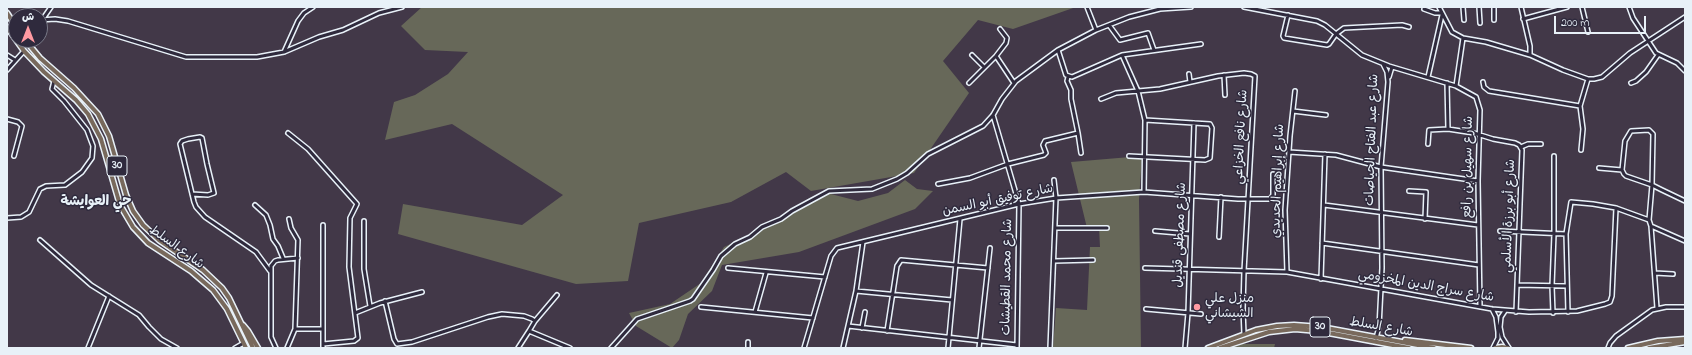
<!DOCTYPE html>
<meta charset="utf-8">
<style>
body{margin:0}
#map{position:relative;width:1692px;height:355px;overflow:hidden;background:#423848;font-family:"Indie Flower","Playpen Sans Arabic",sans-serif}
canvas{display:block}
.frame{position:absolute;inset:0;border:8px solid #e8f1f8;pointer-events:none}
.north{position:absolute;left:8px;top:8px;width:40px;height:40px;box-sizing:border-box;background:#2f2a3d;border:1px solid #797a88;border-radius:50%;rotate:0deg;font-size:11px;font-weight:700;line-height:16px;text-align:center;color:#e8f1f8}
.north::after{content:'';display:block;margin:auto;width:14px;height:18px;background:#ff9aa2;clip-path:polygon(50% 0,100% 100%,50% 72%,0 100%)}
.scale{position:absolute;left:1554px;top:16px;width:92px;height:18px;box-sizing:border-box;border:2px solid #e8f1f8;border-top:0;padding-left:5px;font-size:12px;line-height:14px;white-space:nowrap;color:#e8f1f8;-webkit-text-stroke:3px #2f2a3d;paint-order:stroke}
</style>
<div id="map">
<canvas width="1692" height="355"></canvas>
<div class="frame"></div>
<div class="north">ش</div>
<div class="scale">200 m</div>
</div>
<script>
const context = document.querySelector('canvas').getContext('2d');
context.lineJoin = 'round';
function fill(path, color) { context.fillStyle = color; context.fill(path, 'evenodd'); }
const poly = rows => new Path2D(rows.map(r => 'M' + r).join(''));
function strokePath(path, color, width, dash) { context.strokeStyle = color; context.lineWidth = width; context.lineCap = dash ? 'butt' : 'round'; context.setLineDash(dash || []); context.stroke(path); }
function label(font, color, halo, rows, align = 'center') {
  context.font = font + ' "Indie Flower","Playpen Sans Arabic",sans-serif'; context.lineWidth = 3; context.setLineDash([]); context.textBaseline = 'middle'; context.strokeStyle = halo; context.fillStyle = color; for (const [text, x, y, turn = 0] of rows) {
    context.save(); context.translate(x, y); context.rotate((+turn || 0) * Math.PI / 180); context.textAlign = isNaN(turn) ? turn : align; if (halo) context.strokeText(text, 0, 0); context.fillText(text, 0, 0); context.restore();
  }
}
const green = poly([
 [422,7,1076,7,1013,29,978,20,943,61,969,93,914,173,811,191,786,172,731,202,639,223,628,281,576,284,398,234,403,204,522,225,563,195,452,124,385,140,394,102,415,95,448,74,468,52,425,50,401,26],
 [1142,156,1139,200,1141,348,1053,348,1056,308,1087,310,1090,247,1100,247,1099,227,1087,228,1071,162],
 [905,180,917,189,933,191,915,209,799,252,722,265,712,291,688,314,679,340,672,348,636,326,629,313,670,304,701,283,724,247,784,219,827,193,858,201,888,193],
 [1222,344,1275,344,1274,348,1205,348]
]);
const minor = poly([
 [1087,7,1096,30],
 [1244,7,1317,21,1325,25,1362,55,1389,66,1456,86,1476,97,1480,110,1478,181,1480,307],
 [1439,7,1452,32,1463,38,1456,86],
 [1463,7,1464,20],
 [1479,7,1480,23],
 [1494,7,1494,20],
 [1521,7,1530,46,1530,55],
 [1582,7,1588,32],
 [1629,7,1633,18,1656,53,1677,63,1685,71],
 [1424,9,1435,13,1441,13],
 [1288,15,1283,36,1284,38,1327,45,1329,44,1336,34,1344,28,1402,25,1409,27],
 [1523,19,1567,7],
 [40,20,55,19,68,21,186,57,257,57,284,52,319,37,343,30,379,13,402,7],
 [42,20,51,7],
 [1109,25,1120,40,1148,33,1154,50],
 [1463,38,1486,42,1530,55,1563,70,1588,79,1594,79,1602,77,1630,53,1685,17],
 [1058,50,1066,75,1072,77,1122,55,1201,44],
 [284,52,298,21,304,13,313,7],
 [7,55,15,60],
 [972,55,984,67],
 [1122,55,1138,91,1145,120,1144,192],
 [996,56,1014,83],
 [7,70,24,51],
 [1189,74,1190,82],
 [1224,75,1225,95],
 [1389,77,1392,67],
 [1428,77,1442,15],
 [1483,82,1484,87,1489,91,1580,106],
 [969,83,996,56,1006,43,1007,38,1000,29],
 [1447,83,1448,129,1474,133,1493,139,1515,143,1519,145,1522,150,1516,312],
 [1631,83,1636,81,1646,72,1658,55],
 [1101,99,1116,93,1160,89,1218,76,1244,73,1251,74,1255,76,1244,271,1243,309,1244,334],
 [1293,111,1326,115],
 [993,115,1019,204,1017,348],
 [7,119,18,122,22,126,14,156],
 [288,133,308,149,357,204,350,218,349,267,358,338,354,341,323,344],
 [1078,133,1081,153],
 [1428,144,1429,130,1448,129],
 [1521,147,1528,144,1541,144],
 [1581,150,1583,129,1580,106,1588,79],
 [1289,152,1336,155,1381,167,1478,181],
 [1129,156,1205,160,1210,158,1212,128,1210,124,1145,120],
 [1599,168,1622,170],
 [938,184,970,178,1008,164,1044,155,1046,153,1043,145,1045,141,1078,133,1071,99,1071,90,1067,81,1068,77],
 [1409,191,1426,192,1425,219],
 [192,194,208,195,214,193,207,164,202,138,200,137,188,139,182,141,180,144,194,202,196,207,205,217,256,252,270,271],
 [255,205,266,215,270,225,273,239,278,246,283,258],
 [1324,205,1478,225],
 [7,218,21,217,29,212,40,189,46,186,65,185,82,172,92,158,93,146,87,130,64,101,52,89,54,81],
 [289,219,291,228,298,240,295,329],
 [364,221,364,269,370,306],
 [1651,226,1685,241],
 [1055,228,1107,228],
 [1155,231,1190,234],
 [1500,231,1566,234],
 [1219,237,1221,197],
 [40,240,91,285,139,315,149,327,161,339,177,348],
 [1322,243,1479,265],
 [1054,261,1093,260],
 [728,268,825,277],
 [1145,268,1287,272,1492,309,1529,312,1577,311,1605,304,1610,302,1612,296,1616,208],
 [1287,272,1285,210,1290,136,1295,91],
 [1655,273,1673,274],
 [1321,279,1325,154],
 [1517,285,1567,286],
 [856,291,952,300],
 [385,301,394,339,397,344,412,342,488,317,502,314,524,316,532,319,535,321,529,331,570,348],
 [701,307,813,318],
 [1657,308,1651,226,1649,220,1652,185,1653,134,1649,130,1631,131,1625,141,1622,170,1624,174,1626,176,1652,185,1662,190,1685,201],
 [1146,309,1201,314],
 [1492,309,1496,317,1498,332,1498,338,1493,348],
 [1505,311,1501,317,1500,327,1502,337,1509,348],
 [755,312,766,273],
 [1568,312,1566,234,1571,202,1593,204,1616,208,1649,220],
 [355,313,380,303,422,292],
 [1553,313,1552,286,1554,234,1554,156],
 [535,321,557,295],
 [848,326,1017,345],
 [862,328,865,312],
 [887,331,897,266,901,260,988,268],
 [1376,338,1379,327,1382,268,1381,167,1388,82,1387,72,1383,64],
 [748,342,748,348],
 [88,348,109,296],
 [235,348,242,344],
 [276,348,271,337,271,266,275,261,278,260,298,258],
 [287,348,295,329,323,329],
 [323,348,323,225],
 [518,348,529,331],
 [611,348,637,319,690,301,693,299,713,270,721,256,735,244,750,237,762,227,781,219,792,211,829,191,872,189,897,179,907,173,928,154,983,126,993,115,1002,99,1016,81,1058,50,1096,30,1129,17,1160,9,1191,7],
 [804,348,831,256,837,248,1019,204,1056,198,1144,192,1238,199,1270,199,1273,195,1273,174],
 [843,348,856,291,863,242],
 [948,348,960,219],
 [979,348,990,248],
 [1050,348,1056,198,1054,180],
 [1185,348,1188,313,1194,123],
 [1608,348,1610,343,1616,336,1652,310,1666,307,1685,307]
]);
const major = poly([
 [7,13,16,27],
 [7,27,24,51,44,72,76,100,88,114,101,139,120,205,133,227,148,243,191,271,213,290,227,309,246,348],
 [25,40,40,58,74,88,98,114,109,136,126,195,133,211,143,225,159,240,203,270,222,288,229,298,253,348],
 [243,325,248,331,258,348],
 [1405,340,1471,348],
 [1208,348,1256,330,1277,326,1294,325,1321,327,1434,348],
 [1220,348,1269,332,1295,329,1318,331,1409,348],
 [1495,348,1502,347,1508,348],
 [1628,348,1658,341,1685,339],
 [1649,348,1685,342]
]);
const markers = [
 [1197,307,4,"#ff9aa2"]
];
const shields = [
 [117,166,20],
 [1320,327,20]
];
const shieldNames = [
 ["30",117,166],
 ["30",1320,327]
];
const streetNames = [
 ["شارع نافع الخزاعي",1242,137,-87],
 ["شارع عبد الفتاح الحياصات",1373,140,-88],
 ["شارع سهيل بن رافع",1469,167,-89],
 ["شارع إبراهيم الحديدي",1279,181,-88],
 ["شارع توفيق أبو السمن",998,201,-12],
 ["شارع أبو برزة الأسلمي",1510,216,-88],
 ["شارع مصطفى قنديل",1181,235,-88],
 ["شارع السلط",176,248,36],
 ["شارع محمد القطيشات",1008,277,-89],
 ["شارع سراج الدين المخزومي",1426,287,10],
 ["شارع السلط",1381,328,10]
];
const poiNames = [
 ["منزل علي",1205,300],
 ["الشيشاني",1205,315]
];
const neighbourhoodNames = [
 ["حي العوايشة",96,203]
];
fill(green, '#676859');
strokePath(minor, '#e8f1f8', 6);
strokePath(major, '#e8f1f8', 7);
strokePath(minor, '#2f2a3d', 3);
strokePath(major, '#78695c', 4);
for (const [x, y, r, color] of markers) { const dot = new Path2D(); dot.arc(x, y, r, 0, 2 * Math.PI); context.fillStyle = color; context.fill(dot); strokePath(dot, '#2f2a3d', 1.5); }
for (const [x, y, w] of shields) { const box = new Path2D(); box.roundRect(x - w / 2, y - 10, w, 20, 3); context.fillStyle = '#2f2a3d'; context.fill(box); strokePath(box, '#e8f1f8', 1); }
label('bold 12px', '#e8f1f8', null, shieldNames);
label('13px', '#e8f1f8', '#2f2a3d', streetNames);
label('13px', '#e8f1f8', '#2f2a3d', poiNames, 'left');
label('bold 14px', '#e8f1f8', '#2f2a3d', neighbourhoodNames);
</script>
